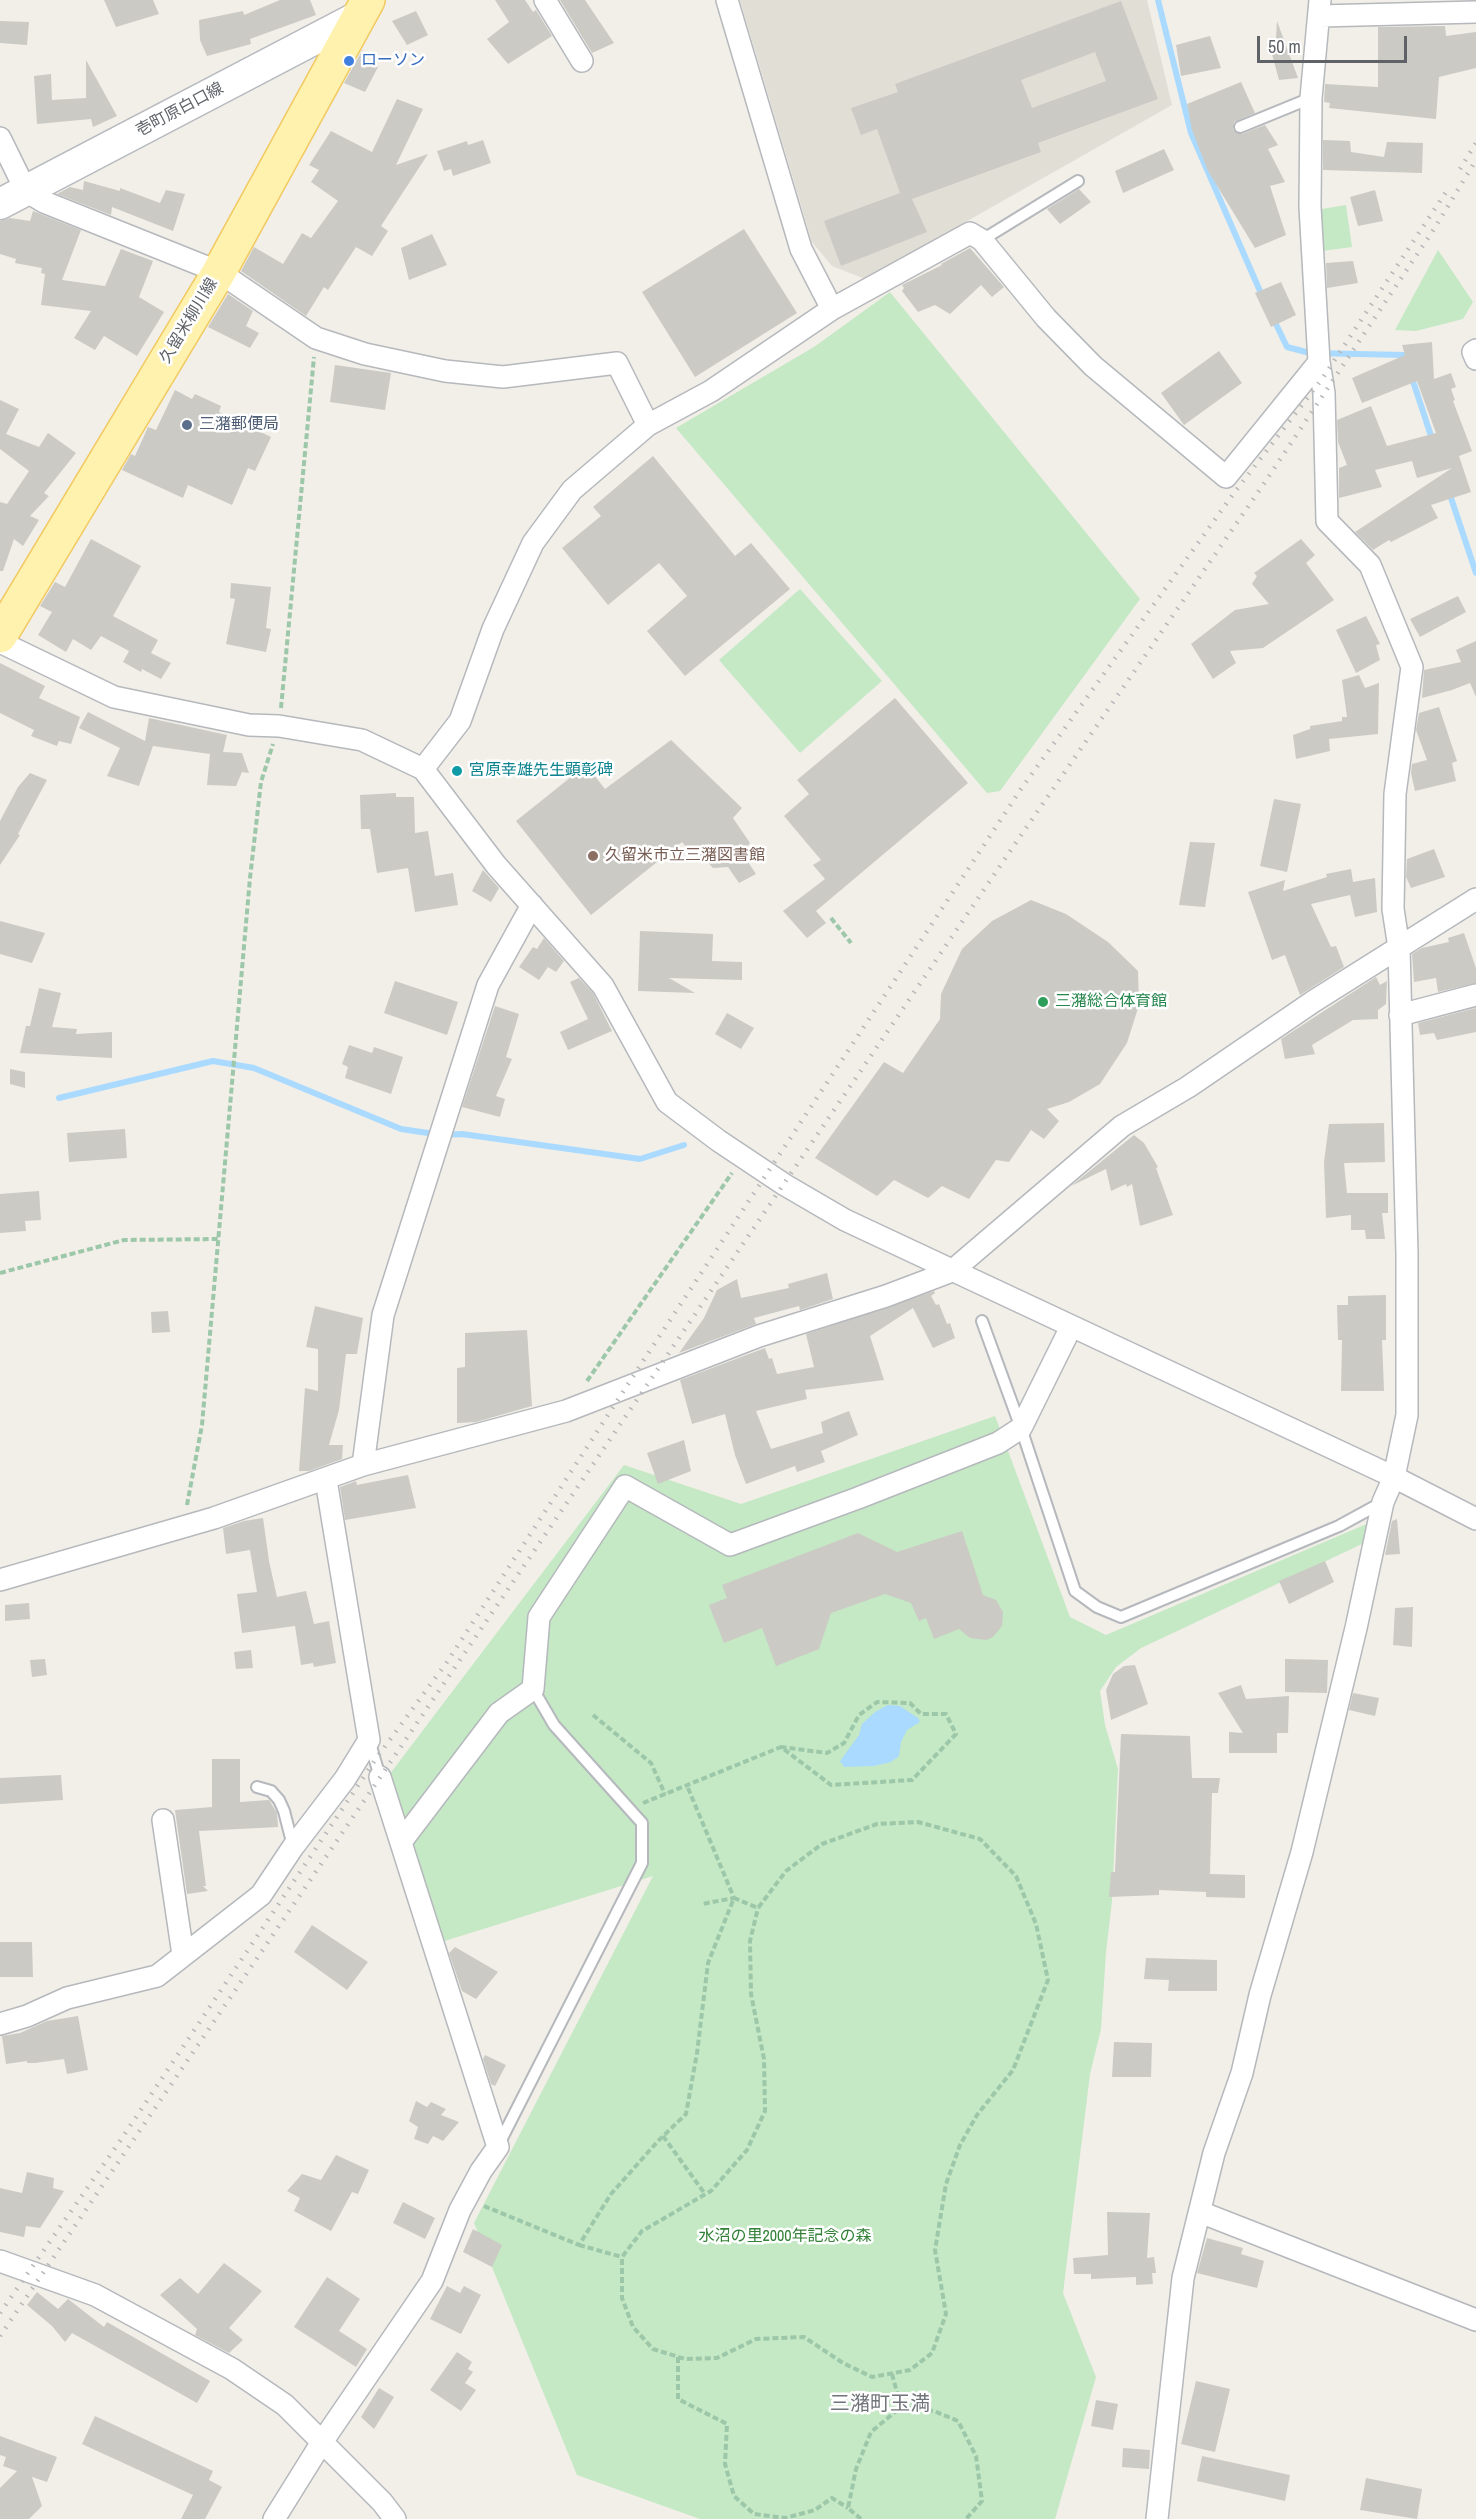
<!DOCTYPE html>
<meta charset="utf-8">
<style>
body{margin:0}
#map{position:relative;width:1476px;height:2519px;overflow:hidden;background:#f1efe8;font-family:"Archivo Narrow",sans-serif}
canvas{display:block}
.scale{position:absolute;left:1257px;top:36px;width:150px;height:27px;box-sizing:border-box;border:3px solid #5f6368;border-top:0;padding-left:8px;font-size:18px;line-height:21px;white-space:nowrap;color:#5f6368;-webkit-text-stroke:4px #fff;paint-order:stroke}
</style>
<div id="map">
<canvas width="1476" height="2519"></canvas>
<div class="scale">50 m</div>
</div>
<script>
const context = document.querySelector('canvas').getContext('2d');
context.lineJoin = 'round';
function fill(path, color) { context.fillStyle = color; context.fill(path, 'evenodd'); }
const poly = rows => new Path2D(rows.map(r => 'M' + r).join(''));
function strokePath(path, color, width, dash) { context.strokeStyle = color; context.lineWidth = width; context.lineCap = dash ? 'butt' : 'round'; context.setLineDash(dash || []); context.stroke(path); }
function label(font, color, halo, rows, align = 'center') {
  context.font = font + ' "Archivo Narrow","Noto Sans JP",sans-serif'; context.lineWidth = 5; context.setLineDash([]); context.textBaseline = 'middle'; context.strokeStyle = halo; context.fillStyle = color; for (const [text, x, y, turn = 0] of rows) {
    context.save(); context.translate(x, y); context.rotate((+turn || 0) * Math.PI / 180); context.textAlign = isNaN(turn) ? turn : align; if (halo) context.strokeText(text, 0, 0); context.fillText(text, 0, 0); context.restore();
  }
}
const education = poly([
 [740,0,1147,0,1172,105,865,279,832,266,812,242]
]);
const green = poly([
 [1346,205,1352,247,1315,252,1316,210],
 [1438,250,1473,302,1463,319,1416,331,1395,330],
 [890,292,1140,599,1000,791,987,793,676,428,814,347],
 [800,589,882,681,800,753,719,660],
 [995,1416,1070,1617,1106,1635,1369,1523,1362,1544,1141,1648,1116,1667,1100,1691,1105,1725,1118,1769,1112,1901,1106,1952,1101,2029,1090,2074,1063,2293,1096,2377,1055,2519,700,2519,577,2475,474,2223,653,1876,435,1944,386,1779,624,1465,741,1504]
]);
const water = poly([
 [888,1705,900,1706,918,1718,920,1722,907,1730,901,1742,899,1756,891,1762,874,1766,844,1767,840,1761,859,1735,862,1724,875,1712]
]);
const stream = poly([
 [1158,0,1191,133,1263,298],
 [1273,318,1287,347,1310,353,1405,355,1407,362],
 [1411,375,1433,442],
 [1449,492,1476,573],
 [59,1098,213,1061,254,1068,401,1129,435,1134],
 [445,1135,462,1134,640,1159,684,1145]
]);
const building = poly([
 [104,0,153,0,159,14,116,27],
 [280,0,310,0,316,15,250,39,251,44,207,56,200,40,199,20,243,11,244,15],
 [495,0,525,0,533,12,536,10,552,36,508,64,487,39,509,22],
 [560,0,585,0,614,43,592,53],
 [1121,1,1158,99,1038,143,1041,152,912,199,927,232,841,266,824,221,900,193,877,129,861,135,851,108,898,92,895,84],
 [1095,52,1106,81,1032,108,1021,80],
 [416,11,428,35,407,45,392,21],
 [0,21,29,22,27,45,0,43],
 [1277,21,1298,78,1279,80,1272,54,1275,53],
 [1445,26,1446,36,1476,32,1476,68,1439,77,1436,119,1329,108,1330,103,1324,102,1325,84,1378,87,1378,27],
 [1210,36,1221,68,1181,76,1176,45],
 [363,49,361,57,378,67,365,92,344,83],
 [86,60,117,116,93,127,91,119,37,124,34,76,51,74,52,100,86,98],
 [1241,82,1255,113,1234,122,1233,130,1242,134,1265,125,1278,145,1268,149,1285,182,1270,186,1286,235,1255,248,1208,171,1192,130,1187,104],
 [397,99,423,109,396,165,428,154,381,226,388,231,372,256,356,247,328,290,324,287,306,316,241,271,254,247,283,264,302,233,311,238,338,201,311,182,319,170,309,165,331,131,372,152],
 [483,140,491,163,453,176,451,169,444,171,437,151,467,141,468,145],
 [1323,140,1350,141,1351,152,1384,157,1387,142,1423,143,1422,173,1323,170],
 [1164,149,1174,170,1123,193,1115,171],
 [84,181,120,191,120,188,160,203,166,190,185,194,173,231,112,207,111,215,57,194,70,187,83,190],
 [1079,189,1091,202,1060,224,1047,209],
 [1375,190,1383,221,1358,226,1350,197],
 [33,211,81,230,62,280,105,286,121,249,153,261,139,297,164,312,137,356,104,336,95,350,74,338,91,311,41,305,45,274,41,273,42,268,15,263,16,259,0,254,0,221,10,218,30,221],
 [744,229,797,313,695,377,642,292],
 [432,234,447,265,409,280,401,248],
 [970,248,1004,287,992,297,981,285,950,314,935,305,918,312,902,291,904,288,902,285,942,265,941,264],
 [1353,261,1358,283,1327,288,1326,263],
 [1281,282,1296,315,1271,327,1255,293],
 [228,294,253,311,246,326,259,333,250,348,208,327],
 [1432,342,1434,379,1451,373,1456,387,1451,389,1455,400,1453,401,1472,451,1459,456,1471,492,1431,505,1438,518,1391,542,1389,540,1373,550,1355,532,1452,468,1417,478,1412,461,1375,470,1382,487,1339,498,1339,468,1347,465,1338,442,1337,420,1371,406,1387,446,1436,433,1417,381,1362,403,1352,378,1405,355,1402,345],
 [1219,351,1242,383,1184,425,1161,393],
 [335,365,391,373,385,410,330,402],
 [175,390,192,399,195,394,221,406,219,412,271,437,255,471,248,468,232,505,188,485,183,498,122,470,131,454,135,456,148,427,156,430],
 [0,400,19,409,6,434,39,447,48,433,76,453,44,493,49,496,30,516,39,520,23,546,14,539,3,571,0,571,0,502,7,504,29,471,0,449],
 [653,456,735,556,751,543,790,589,685,676,647,631,687,596,659,563,608,605,562,548,601,516,593,507],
 [91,539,141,566,113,616,158,640,151,653,171,663,161,679,142,669,141,672,123,662,129,651,101,636,91,650,73,639,66,652,38,635,52,612,40,606,55,582,65,587],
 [1301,539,1315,555,1306,563,1334,600,1263,648,1230,651,1236,663,1213,679,1191,644,1235,610,1269,604,1252,584,1257,576,1254,573],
 [231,583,271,587,266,628,271,629,266,652,226,644,235,599,230,598],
 [1458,596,1466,612,1420,637,1410,619],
 [1366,616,1380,644,1376,645,1380,660,1356,673,1336,630],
 [1476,641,1476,697,1470,683,1452,690,1422,698,1424,670,1461,662,1456,650],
 [0,663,45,686,39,698,80,717,71,744,59,741,57,746,31,736,34,730,0,713],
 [1359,675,1365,688,1379,683,1378,734,1329,739,1330,751,1296,759,1293,735,1310,729,1310,726,1342,721,1342,717,1347,717,1342,680],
 [895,698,968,783,816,911,826,923,807,938,783,911,825,879,813,865,821,860,784,816,809,794,797,780],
 [1439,707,1457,761,1452,763,1456,781,1415,791,1411,773,1412,764,1427,760,1416,730,1419,713],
 [88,712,145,741,149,718,227,735,223,752,242,753,249,773,242,772,236,786,207,785,210,754,153,746,139,786,107,776,120,748,79,728],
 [671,740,742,808,733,818,750,843,742,853,756,874,739,883,728,867,713,868,693,847,688,849,682,842,591,915,516,821,586,765,605,789],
 [30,773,47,780,18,834,20,835,0,865,0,821,18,787],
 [396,793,396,797,414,797,415,833,428,831,435,876,453,873,458,905,415,912,408,868,377,873,370,829,361,829,360,795],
 [1274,799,1301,804,1287,872,1260,866],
 [1190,842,1215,843,1205,907,1179,905],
 [1434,849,1445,877,1411,888,1406,877,1407,859],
 [1351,869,1353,882,1375,878,1377,912,1355,917,1350,895,1311,904,1331,947,1336,946,1344,967,1300,995,1285,955,1272,960,1248,892,1285,880,1283,891,1327,877,1326,874],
 [483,870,499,888,491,902,472,891],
 [1031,900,1066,914,1108,942,1138,971,1139,1005,1127,1043,1100,1084,1069,1102,1047,1109,1059,1121,1044,1139,1031,1130,1009,1162,996,1160,969,1199,942,1186,928,1198,894,1180,877,1196,815,1158,884,1062,903,1073,940,1019,941,994,962,949,992,921],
 [0,921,45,933,32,963,0,954],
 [640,931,713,934,712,961,742,962,742,980,669,978,695,993,638,991],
 [1464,933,1476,968,1476,983,1438,992,1436,978,1414,982,1412,954,1422,948,1449,942,1448,938],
 [544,938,564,961,556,972,548,967,539,980,519,967,533,947,537,949],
 [1376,977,1380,985,1387,981,1386,1004,1378,1010,1378,1019,1353,1020,1312,1045,1315,1054,1285,1059,1281,1039],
 [579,978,593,993,612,1031,568,1050,560,1032,588,1019,570,982],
 [395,981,458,1002,447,1035,384,1013],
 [39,988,61,993,52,1027,77,1029,76,1034,112,1032,112,1058,20,1053,26,1026,30,1026],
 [495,1006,519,1014,506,1057,512,1059,496,1096,505,1099,500,1117,462,1107],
 [1476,1008,1476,1032,1437,1040,1434,1033,1420,1035,1418,1023],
 [727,1013,754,1028,741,1049,715,1034],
 [349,1045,372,1053,374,1047,403,1057,391,1094,345,1078,348,1067,342,1064],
 [10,1069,25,1072,25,1088,10,1084],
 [1384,1123,1385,1162,1344,1163,1347,1193,1388,1193,1388,1213,1382,1213,1385,1239,1366,1239,1365,1230,1351,1230,1351,1215,1326,1218,1324,1162,1329,1124],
 [125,1129,127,1158,69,1162,67,1133],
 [1134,1135,1144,1143,1158,1167,1156,1168,1173,1215,1140,1226,1132,1184,1127,1187,1126,1184,1111,1191,1106,1169,1071,1186],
 [39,1191,41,1220,25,1221,26,1231,0,1233,0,1194],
 [827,1273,833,1299,800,1310,799,1306,754,1318,756,1324,679,1353,704,1318,717,1290,737,1279,741,1298,789,1288,788,1284],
 [934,1291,935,1293,931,1296,936,1305,939,1304,947,1324,950,1323,955,1338,933,1348,913,1308,870,1336,884,1380,805,1390,807,1399,756,1411,771,1449,823,1433,821,1422,849,1411,858,1435,821,1451,825,1462,797,1472,795,1466,746,1484,735,1455,725,1414,692,1424,680,1380,765,1348,769,1359,772,1358,777,1374,814,1367,806,1334],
 [1386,1295,1386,1340,1382,1340,1384,1391,1341,1391,1342,1340,1338,1340,1337,1305,1348,1305,1348,1296],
 [315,1306,363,1318,357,1354,346,1354,339,1410,329,1445,343,1445,342,1459,309,1471,299,1471,305,1388,318,1391,318,1349,306,1347],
 [168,1311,170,1332,152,1333,151,1312],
 [527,1330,532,1406,476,1422,457,1423,457,1368,465,1367,465,1333],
 [684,1440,691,1471,658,1484,647,1453],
 [408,1475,416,1508,345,1520,340,1487,356,1481,357,1485],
 [263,1518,269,1561,277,1597,306,1591,314,1624,329,1621,336,1663,314,1667,313,1663,301,1665,295,1626,242,1633,237,1594,257,1592,250,1550,226,1554,223,1528,244,1521],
 [1397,1519,1400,1554,1385,1555,1392,1521],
 [962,1531,983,1595,996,1600,1003,1612,1002,1626,993,1637,986,1640,970,1638,959,1629,934,1639,926,1618,919,1621,911,1603,885,1594,831,1613,819,1649,776,1666,762,1628,724,1643,709,1605,727,1598,722,1585,858,1533,897,1552],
 [1325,1561,1334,1582,1289,1604,1279,1581],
 [29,1603,30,1619,5,1621,5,1605],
 [1413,1607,1412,1647,1393,1645,1395,1608],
 [251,1650,253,1668,236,1669,234,1652],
 [45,1659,47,1675,32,1677,30,1660],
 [1285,1659,1328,1660,1327,1693,1285,1692],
 [1135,1665,1148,1704,1111,1720,1106,1690,1113,1674,1124,1666],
 [1241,1685,1246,1699,1289,1696,1288,1733,1277,1733,1277,1753,1229,1753,1229,1732,1243,1733,1218,1693],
 [1353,1693,1379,1698,1375,1716,1349,1710],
 [1121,1734,1190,1736,1192,1778,1220,1778,1218,1793,1212,1793,1210,1874,1245,1875,1245,1898,1206,1897,1206,1892,1159,1890,1159,1895,1109,1897,1111,1872,1115,1872],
 [212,1759,240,1759,240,1802,269,1800,277,1813,278,1827,199,1831,206,1886,203,1886,208,1891,187,1894,175,1810,212,1807],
 [61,1775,63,1800,0,1804,0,1778],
 [312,1925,368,1962,347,1990,294,1952],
 [0,1942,32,1942,33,1977,0,1977],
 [455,1947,498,1972,476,1999,462,1991,449,1953],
 [1146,1958,1217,1960,1217,1991,1168,1991,1169,1980,1144,1979],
 [78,2016,88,2070,67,2074,64,2059,35,2063,27,2063,27,2061,6,2064,2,2036,20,2033,47,2021],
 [1114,2042,1152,2043,1151,2077,1112,2077],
 [485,2055,506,2065,495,2086,491,2084,483,2059],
 [416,2101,427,2107,431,2102,446,2109,441,2115,459,2122,443,2141,433,2136,428,2144,414,2139,418,2127,409,2121],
 [336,2155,369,2170,358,2194,352,2192,331,2231,294,2211,300,2198,287,2191,302,2174,321,2180],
 [27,2172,54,2178,53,2188,64,2191,40,2228,26,2226,24,2237,0,2232,0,2188,22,2193],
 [403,2202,435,2218,425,2239,393,2223],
 [1107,2212,1150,2213,1147,2258,1154,2257,1156,2273,1152,2273,1153,2284,1136,2285,1136,2277,1091,2279,1091,2274,1074,2274,1073,2258,1108,2255],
 [473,2229,502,2245,492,2267,463,2252],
 [1207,2238,1243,2248,1241,2254,1264,2261,1257,2288,1197,2273],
 [224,2263,262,2291,229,2328,243,2340,229,2353,195,2335,197,2329,160,2295,180,2278,198,2294],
 [327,2277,360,2299,339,2331,367,2349,356,2367,294,2327],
 [447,2286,460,2293,464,2286,481,2295,461,2334,430,2319],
 [37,2292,58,2309,68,2299,104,2327,107,2322,210,2381,197,2403,72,2333,65,2342,52,2326,27,2305],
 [457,2352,472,2362,468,2369,473,2372,465,2383,476,2390,461,2411,430,2390],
 [1196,2381,1230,2389,1215,2452,1181,2444],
 [379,2388,394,2397,374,2429,361,2417],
 [1096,2400,1118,2404,1113,2430,1091,2426],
 [95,2416,213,2471,209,2480,222,2487,205,2519,181,2519,193,2495,82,2444],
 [0,2436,57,2457,47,2482,32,2477,42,2506,29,2519,0,2519,0,2488,17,2471,3,2466,6,2457,0,2455],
 [1123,2448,1150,2450,1149,2469,1122,2467],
 [1202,2456,1290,2475,1285,2501,1197,2481],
 [1366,2478,1422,2489,1417,2519,1360,2510]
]);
const path = poly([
 [281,708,314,357],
 [831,918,851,943],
 [0,1273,124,1240,219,1239],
 [587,1381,732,1173],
 [187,1505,202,1425,250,878,261,782,273,744],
 [593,1715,651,1763,665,1794],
 [688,1788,734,1898,702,1904],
 [643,1803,781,1747,831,1785,912,1780,956,1734,946,1714,921,1714,910,1703,877,1702,859,1715,844,1743,827,1753,781,1747],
 [663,2136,705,2194],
 [484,2206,579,2245,611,2194,658,2141,686,2114,697,2053,708,1963,734,1898,758,1908,786,1871,822,1844,877,1824,918,1822,980,1839,1016,1876,1036,1924,1048,1980,1013,2070,977,2115,960,2145,946,2184,935,2250,946,2314,932,2353,910,2370,872,2377,843,2363,804,2337,756,2339,717,2358,685,2359,653,2349,633,2327,622,2298,622,2257,642,2231,711,2191,747,2150,765,2111,764,2059,751,1994,750,1941,758,1908],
 [579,2245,622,2257],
 [678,2357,678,2399,727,2424,725,2464,734,2496,754,2514,785,2518,815,2510,832,2498,848,2508],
 [892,2374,901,2407],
 [861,2519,848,2508,856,2469,871,2432,901,2407,934,2411,958,2421,976,2456,982,2501,966,2519]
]);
const lane = poly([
 [1240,127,1311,98],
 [982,240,1078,181],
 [982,1321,1021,1428,1075,1591,1097,1607,1121,1617,1339,1526,1383,1502],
 [369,1740,380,1777],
 [257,1787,271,1791,279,1800,284,1811,293,1846],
 [499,2144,642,1863,642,1823,554,1725,533,1689]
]);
const street = poly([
 [545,0,582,61],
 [727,0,801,249,832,309],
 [1320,16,1476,12],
 [0,138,26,191,44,202,219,272,316,338,365,354,445,371,503,377,617,363,648,425,711,391,832,309,970,233,982,240,1046,318,1093,366,1226,477,1319,362],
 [1476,350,1473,352,1476,359],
 [0,642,114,697,249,725,279,726,362,740,423,769,496,865,603,986,667,1102,719,1141,785,1185,845,1220,1394,1477,1476,1519],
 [423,769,460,721,493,629,533,543,572,490,648,425],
 [1400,1015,1476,995],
 [363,1465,383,1315,488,985,532,905],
 [0,1580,214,1518,363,1465,566,1411,759,1336,886,1296,952,1271,1122,1126,1188,1087,1314,1001,1476,899],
 [163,1820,183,1955],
 [401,1842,499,1713,533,1689,539,1617,625,1486,730,1545,858,1498,998,1443,1021,1428,1071,1327],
 [0,2024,27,2016,67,1998,157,1976,261,1895,293,1847,345,1779,369,1740,326,1480],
 [1200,2212,1476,2320],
 [0,2261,95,2295,232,2369,285,2405,382,2502,395,2519],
 [274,2519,322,2442,432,2281,460,2210,481,2171,498,2147,380,1777],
 [1157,2519,1183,2278,1214,2153,1242,2073,1260,1995,1302,1852,1356,1628,1383,1502,1394,1477,1407,1415,1407,1254,1399,948,1393,909,1395,794,1412,667,1370,565,1327,521,1324,393,1319,362,1310,207,1311,98,1320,0]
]);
const secondary = poly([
 [0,204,359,16]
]);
const primary = poly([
 [0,636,219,272,368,0]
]);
const rail = poly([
 [1460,169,1476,143],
 [0,2313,120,2141,375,1760,447,1662,647,1355,1021,789,1234,493,1322,379,1446,192],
 [0,2336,1015,844,1263,485,1434,229,1476,160]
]);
const markers = [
 [349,61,6,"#3f7fe0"],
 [187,425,6,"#5c6f8a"],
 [457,771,6,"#0f9aa8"],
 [593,856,6,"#8d6e63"],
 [1043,1002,6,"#2e9e5b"]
];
const shopNames = [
 ["ローソン",361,61]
];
const streetNames = [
 ["壱町原白口線",180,110,-28],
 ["久留米柳川線",189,321,-59]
];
const serviceNames = [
 ["三潴郵便局",199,425]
];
const cultureNames = [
 ["宮原幸雄先生顕彰碑",469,771]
];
const educationNames = [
 ["久留米市立三潴図書館",605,856]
];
const leisureNames = [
 ["三潴総合体育館",1055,1002]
];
const parkNames = [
 ["水沼の里2000年記念の森",785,2237]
];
const quarterNames = [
 ["三潴町玉満",880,2405]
];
fill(education, '#e1ded6');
fill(green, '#c5e8c5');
fill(water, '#aadaff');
strokePath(stream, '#aadaff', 6);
fill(building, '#cccac5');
strokePath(lane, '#b5b8bc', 14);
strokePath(street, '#b5b8bc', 24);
strokePath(secondary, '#b6babf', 33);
strokePath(primary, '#f2c960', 36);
strokePath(path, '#9cc7a9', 4, [6, 3]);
strokePath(lane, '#fff', 10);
strokePath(street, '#fff', 21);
strokePath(secondary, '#fff', 30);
strokePath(primary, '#fff2af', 33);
strokePath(rail, '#b6b7b8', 4.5, [1.5, 8]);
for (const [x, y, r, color] of markers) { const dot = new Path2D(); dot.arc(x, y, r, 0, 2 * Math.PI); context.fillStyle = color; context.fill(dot); strokePath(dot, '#fff', 2); }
label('16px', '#366cbe', '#fff', shopNames, 'left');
label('16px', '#5f6368', '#fff', streetNames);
label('16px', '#4e5e75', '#fff', serviceNames, 'left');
label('16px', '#0d838f', '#fff', cultureNames, 'left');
label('16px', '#785e54', '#fff', educationNames, 'left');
label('16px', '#27864d', '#fff', leisureNames, 'left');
label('16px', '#348238', '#fff', parkNames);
label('20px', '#70757a', '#fff', quarterNames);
</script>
